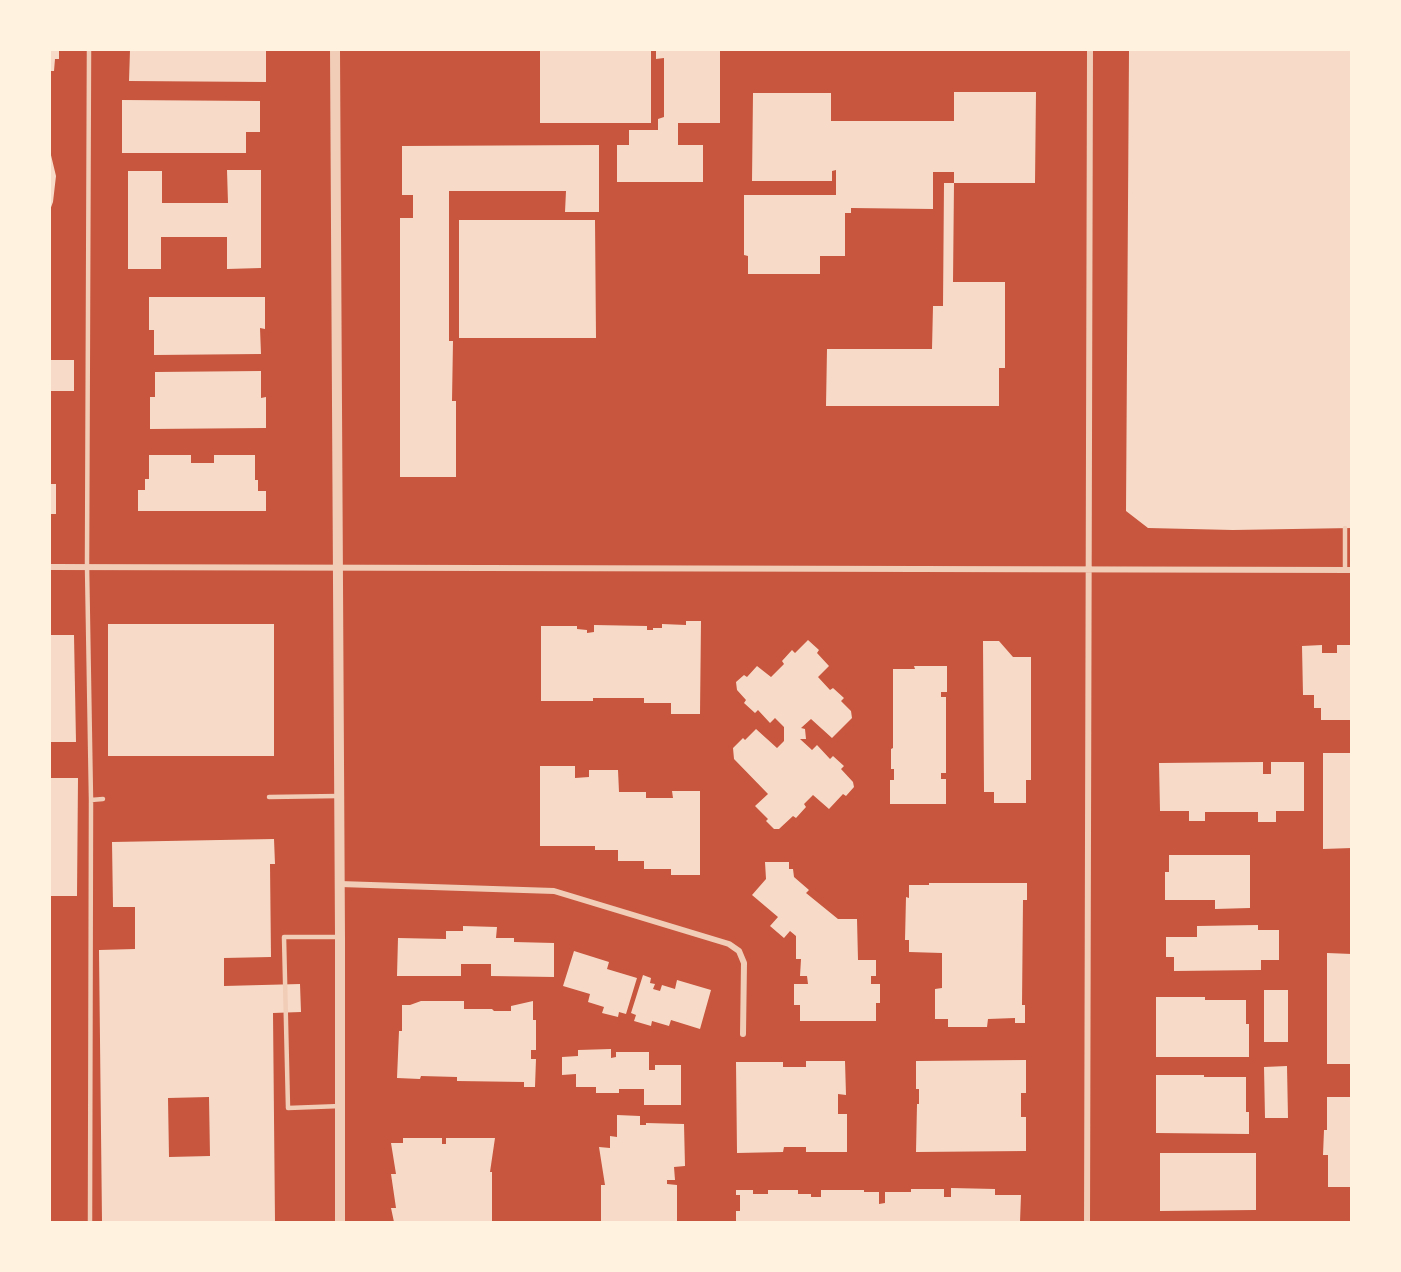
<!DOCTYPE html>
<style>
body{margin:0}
#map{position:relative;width:1401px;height:1272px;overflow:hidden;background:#c8553d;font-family:"Nunito Sans",sans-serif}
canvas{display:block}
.frame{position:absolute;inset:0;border:51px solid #fff3e0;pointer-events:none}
</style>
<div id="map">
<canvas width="1401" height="1272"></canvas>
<div class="frame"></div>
</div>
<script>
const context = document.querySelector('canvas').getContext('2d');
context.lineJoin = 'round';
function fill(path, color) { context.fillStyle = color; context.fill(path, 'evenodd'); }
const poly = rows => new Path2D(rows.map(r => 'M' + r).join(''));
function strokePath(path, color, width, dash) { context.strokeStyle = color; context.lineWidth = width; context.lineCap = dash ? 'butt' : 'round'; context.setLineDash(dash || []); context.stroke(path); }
const building = poly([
 [50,50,59,50,59,59,55,59,54,71,50,71],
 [130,50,266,50,266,82,129,81],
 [540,50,651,50,651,123,540,123],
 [656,50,715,50,715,51,720,51,720,123,678,123,678,145,703,145,703,182,617,182,617,145,629,145,629,130,658,130,658,119,664,117,664,58,656,59],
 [1129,50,1352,50,1352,528,1233,530,1148,528,1126,511],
 [954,92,1036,92,1035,183,954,183,954,172,933,172,933,209,851,208,851,213,845,213,845,256,820,256,820,274,748,274,748,256,744,255,744,195,836,195,836,170,832,171,832,181,752,181,753,93,831,93,831,121,954,121],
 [122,100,260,101,260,132,246,132,246,153,122,153],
 [599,145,599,212,565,212,566,191,449,191,449,341,453,341,452,401,456,401,456,477,400,477,400,218,413,218,413,195,402,195,402,146],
 [50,151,56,176,53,202,50,210],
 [227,170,261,170,261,268,227,269,227,237,161,237,161,269,128,269,128,171,162,171,162,203,228,203],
 [944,183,954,183,953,282,1005,282,1005,368,999,368,999,406,826,406,827,349,932,349,933,306,943,306],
 [459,220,595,220,596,338,459,338],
 [149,297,265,297,265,329,260,328,261,354,154,355,154,330,149,330],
 [50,360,74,360,74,391,50,391],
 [261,371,261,398,266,397,266,428,150,429,150,397,155,397,155,372],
 [149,455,191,455,191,463,214,463,214,455,255,455,255,480,258,480,258,491,266,491,266,511,138,511,138,490,145,490,145,479,149,479],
 [50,484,56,484,56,514,50,514],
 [686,621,701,621,700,714,671,714,671,703,644,703,644,698,593,698,593,701,541,701,541,626,577,626,577,629,587,630,587,633,594,632,594,625,647,626,647,630,653,630,653,628,662,628,662,624,686,625],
 [108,624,274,624,274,756,108,756],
 [50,635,74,635,76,742,50,742],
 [808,640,819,650,817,653,829,666,818,677,830,690,833,688,844,698,841,701,851,711,852,718,832,738,811,719,801,728,805,729,806,739,800,739,812,750,817,745,830,759,833,756,844,766,841,769,853,782,854,787,846,796,843,794,829,809,813,795,804,804,806,807,796,818,793,816,779,829,774,829,766,821,768,819,755,806,768,794,734,759,733,748,743,738,745,740,756,729,777,748,784,741,784,727,775,718,770,723,758,710,755,713,744,703,746,700,737,690,736,682,744,675,747,677,757,666,771,677,784,664,782,661,792,650,795,653],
 [983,641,999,641,1013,657,1031,657,1031,780,1026,780,1026,803,994,803,994,792,984,792],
 [1322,645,1322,653,1337,653,1337,645,1352,645,1352,720,1321,720,1321,708,1314,708,1314,695,1303,695,1302,646],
 [914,666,947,666,947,692,941,692,941,697,946,697,946,773,941,773,941,779,946,779,946,804,890,804,890,780,894,780,894,769,891,769,891,749,893,748,893,669,915,669],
 [1323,753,1352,753,1352,848,1323,849],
 [1263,762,1263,774,1271,774,1271,762,1304,762,1304,811,1276,811,1276,822,1258,822,1258,812,1205,812,1205,821,1189,821,1189,811,1160,811,1159,763],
 [540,766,575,766,575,778,589,777,589,770,618,770,619,792,646,792,646,798,673,798,672,791,700,791,700,875,671,875,671,869,644,869,644,861,618,861,618,850,595,850,595,846,540,846],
 [50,778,78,778,77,896,50,896],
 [274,839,275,864,270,864,271,957,224,958,224,986,300,984,301,1012,273,1013,275,1222,102,1222,99,950,135,949,135,907,113,907,112,842],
 [209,1097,210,1156,169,1157,168,1098],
 [1169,855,1250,855,1250,908,1215,909,1215,900,1165,900,1165,872,1169,872],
 [765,862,789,862,789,869,793,869,794,877,809,890,806,893,838,919,857,919,858,960,876,960,876,976,871,976,871,984,880,984,880,1003,876,1003,876,1021,800,1021,800,1005,794,1005,794,984,808,984,807,976,800,976,801,959,796,959,796,936,790,931,784,938,770,926,778,917,752,895,766,879],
 [929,883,1027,883,1027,900,1023,900,1022,1005,1025,1005,1025,1023,1015,1023,1015,1018,988,1019,987,1027,948,1027,948,1019,935,1019,935,989,942,988,942,953,909,952,909,940,905,940,906,897,909,898,909,885,929,885],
 [1258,925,1258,930,1279,930,1279,960,1261,960,1261,970,1174,971,1174,957,1166,957,1166,937,1197,937,1197,926],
 [463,926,497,927,496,938,514,938,514,942,554,943,554,977,491,976,491,964,461,964,461,976,397,976,398,938,446,939,446,931,463,931],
 [574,951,609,962,607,969,637,978,626,1014,619,1012,618,1017,602,1013,604,1007,588,1002,590,994,563,986],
 [1327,953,1352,954,1352,1064,1327,1064],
 [643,975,651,978,650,983,655,984,653,989,660,991,662,985,675,989,677,980,711,990,700,1029,671,1020,669,1026,652,1021,651,1026,634,1021,636,1015,631,1013],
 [1264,990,1288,990,1288,1042,1264,1042],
 [1156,997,1205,997,1205,1000,1246,1000,1246,1024,1249,1024,1249,1057,1156,1057],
 [421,1001,464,1001,464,1009,492,1009,494,1011,511,1011,511,1006,533,1001,533,1020,536,1020,536,1050,531,1050,531,1059,536,1059,535,1087,524,1087,524,1082,457,1081,457,1077,421,1076,420,1079,397,1078,399,1031,402,1031,402,1005,410,1005],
 [611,1049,611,1058,616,1057,616,1052,649,1052,649,1070,655,1070,655,1065,681,1065,681,1105,644,1105,644,1089,619,1089,619,1093,596,1093,596,1087,576,1087,576,1074,562,1075,562,1057,578,1056,578,1050],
 [1026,1060,1026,1093,1021,1093,1021,1117,1026,1117,1026,1151,916,1152,917,1104,919,1104,919,1089,916,1089,916,1061],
 [806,1061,845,1061,846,1095,838,1094,838,1114,847,1114,847,1152,806,1152,806,1147,784,1147,783,1152,737,1153,736,1062,783,1062,783,1067,806,1067],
 [1287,1066,1288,1118,1265,1118,1264,1067],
 [1156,1075,1204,1075,1204,1077,1246,1077,1246,1112,1249,1112,1249,1134,1156,1133],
 [1327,1097,1352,1097,1352,1187,1328,1187,1328,1155,1323,1155,1324,1130,1327,1130],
 [617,1115,640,1116,640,1125,646,1125,646,1123,684,1124,685,1166,674,1167,675,1180,667,1180,667,1184,677,1185,677,1222,601,1222,601,1185,605,1185,599,1147,610,1148,610,1136,617,1137],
 [403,1138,442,1138,442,1144,446,1144,446,1138,495,1138,490,1172,492,1172,492,1222,394,1222,391,1208,396,1208,391,1174,396,1174,391,1143,403,1143],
 [1160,1153,1256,1153,1256,1210,1160,1211],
 [951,1188,995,1189,995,1195,1021,1195,1020,1222,736,1222,736,1211,740,1211,740,1195,736,1195,736,1190,753,1190,753,1194,768,1194,768,1190,798,1190,798,1194,811,1194,811,1197,821,1197,821,1190,864,1190,864,1192,879,1192,879,1204,885,1203,885,1192,911,1192,911,1189,944,1189,944,1197,951,1197]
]);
const service = poly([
 [89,50,87,566,91,800,90,1222],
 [1345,528,1345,570],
 [269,797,339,796],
 [91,800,103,799],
 [340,937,284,937,288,1108,341,1106]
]);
const minor = poly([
 [50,567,1352,570],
 [340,884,554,891,729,944,739,951,744,963,743,1034],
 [1087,1222,1090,50]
]);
const tertiary = poly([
 [335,50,340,937,340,1222]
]);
fill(building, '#f7dbc8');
strokePath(service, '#f1ccb7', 4.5);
strokePath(minor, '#f1ccb7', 6);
strokePath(tertiary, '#f1ccb7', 10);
</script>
